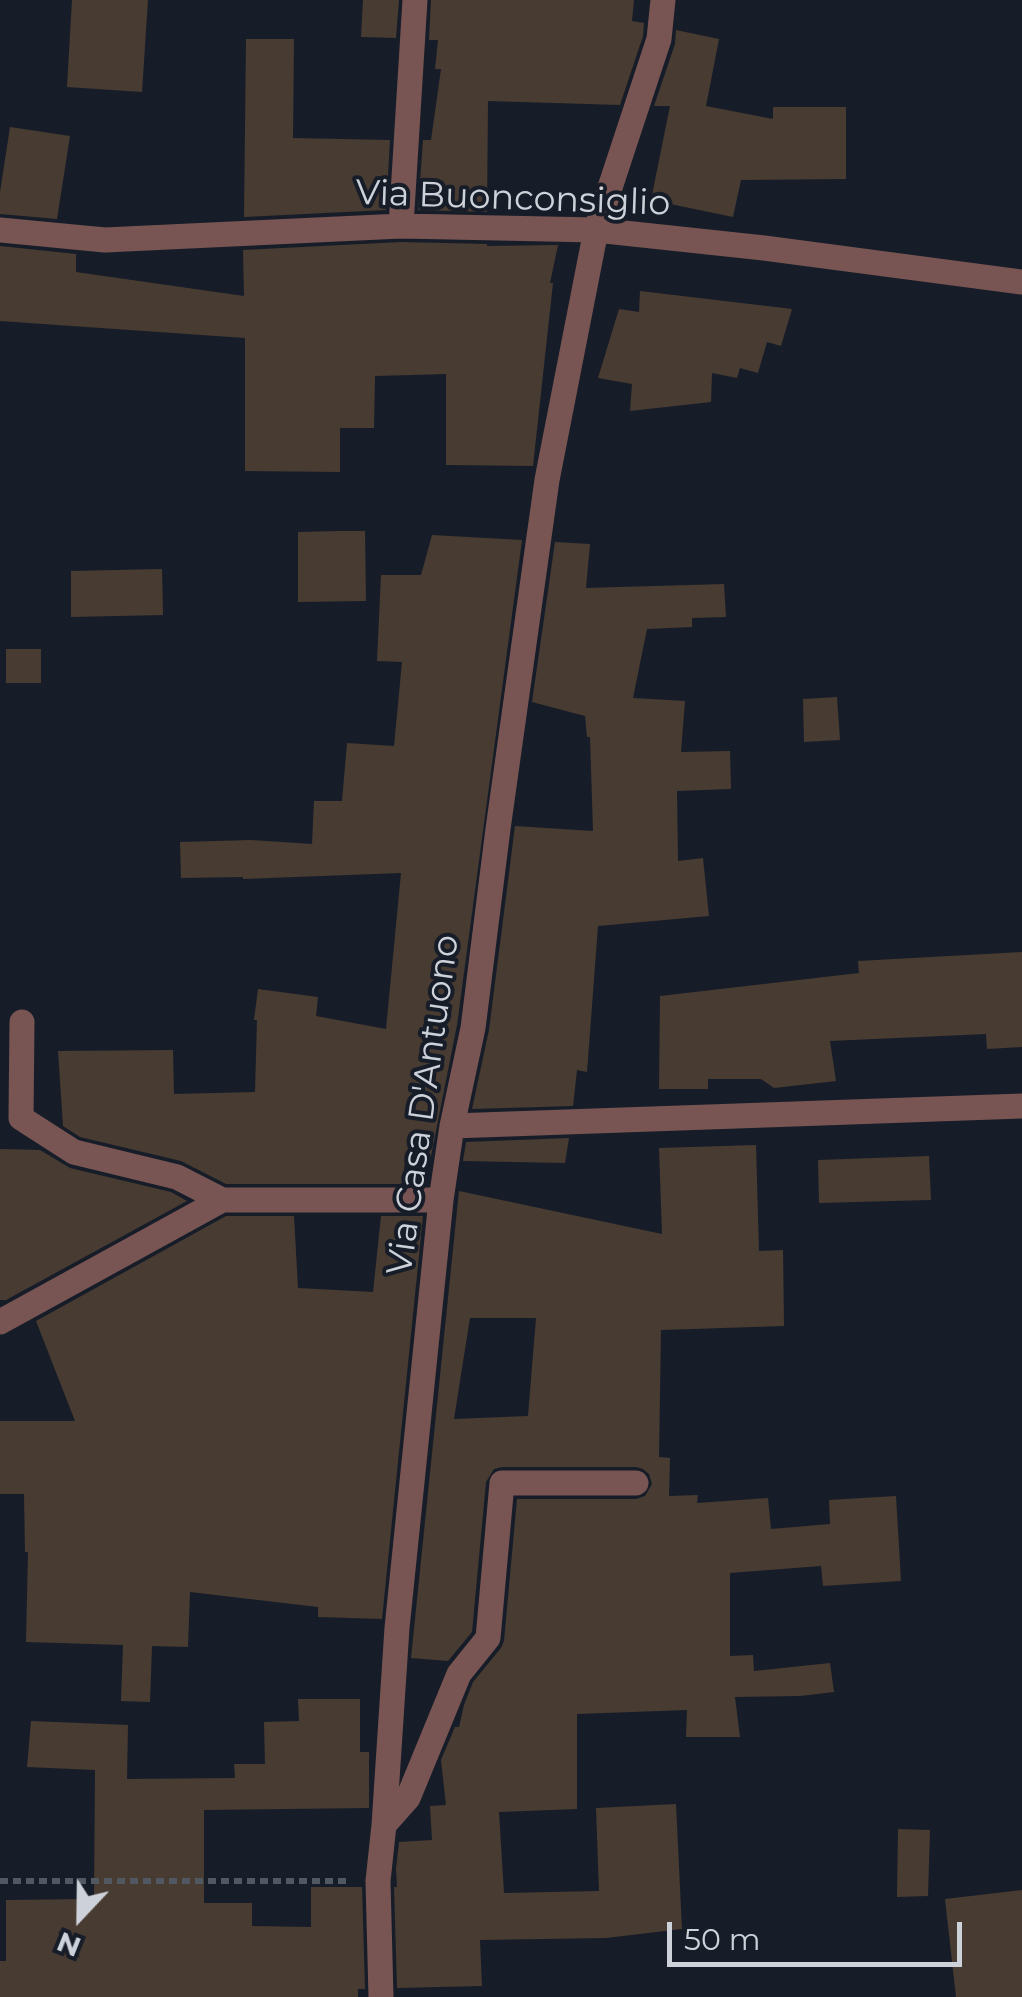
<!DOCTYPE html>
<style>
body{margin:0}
#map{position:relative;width:1022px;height:1997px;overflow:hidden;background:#171d28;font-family:Montserrat,sans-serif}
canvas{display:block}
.north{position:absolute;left:30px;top:1867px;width:100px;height:100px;-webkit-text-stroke:8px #171d28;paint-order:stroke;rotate:202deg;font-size:28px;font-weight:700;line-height:40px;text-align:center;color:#cdd2da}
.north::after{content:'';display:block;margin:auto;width:35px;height:45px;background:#cdd2da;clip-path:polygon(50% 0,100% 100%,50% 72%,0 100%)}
.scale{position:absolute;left:667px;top:1922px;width:295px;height:45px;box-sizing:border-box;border:5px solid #cdd2da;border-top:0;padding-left:12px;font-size:30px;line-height:35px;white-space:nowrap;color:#cdd2da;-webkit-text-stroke:8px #171d28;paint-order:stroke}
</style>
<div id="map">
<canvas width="1022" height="1997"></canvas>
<div class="north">N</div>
<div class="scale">50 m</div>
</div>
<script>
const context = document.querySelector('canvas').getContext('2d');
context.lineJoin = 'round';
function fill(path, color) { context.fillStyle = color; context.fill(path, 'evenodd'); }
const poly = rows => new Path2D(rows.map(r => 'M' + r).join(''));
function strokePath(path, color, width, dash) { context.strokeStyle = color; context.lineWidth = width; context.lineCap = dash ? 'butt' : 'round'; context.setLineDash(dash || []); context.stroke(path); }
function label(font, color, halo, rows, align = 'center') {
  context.font = font + ' Montserrat,sans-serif'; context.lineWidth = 8; context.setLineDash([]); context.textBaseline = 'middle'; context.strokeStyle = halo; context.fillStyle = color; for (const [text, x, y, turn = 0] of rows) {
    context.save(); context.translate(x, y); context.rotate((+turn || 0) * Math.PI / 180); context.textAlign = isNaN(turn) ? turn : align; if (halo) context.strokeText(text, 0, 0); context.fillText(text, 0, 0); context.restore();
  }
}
const building = poly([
 [72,0,148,0,142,92,67,87],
 [363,0,399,0,396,38,361,37],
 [431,0,634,0,632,21,644,23,643,36,620,105,488,101,487,212,418,210,423,140,431,140,441,69,435,69,438,40,429,40],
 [676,30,719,39,706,106,773,119,773,107,846,107,846,179,741,180,733,217,651,200,670,106,654,106,675,44],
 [246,39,294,39,293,138,390,140,386,210,244,217],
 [10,127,70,136,57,219,0,214,0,192],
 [401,242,487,244,487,246,558,245,550,283,553,283,533,466,446,465,446,374,375,376,374,428,340,428,340,472,245,471,245,338,0,321,0,246,76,254,76,272,244,296,243,250],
 [640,291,792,309,781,346,767,342,758,373,740,368,737,378,712,373,711,402,630,411,632,384,598,378,619,309,639,312],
 [339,531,365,531,366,601,298,602,298,532],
 [432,535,522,540,457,1025,430,1161,405,1160,403,1180,422,1184,226,1184,181,1161,80,1137,63,1126,58,1051,173,1050,174,1094,255,1092,257,1020,254,1020,258,989,318,997,316,1016,386,1029,401,873,243,879,243,877,181,878,180,842,251,840,312,844,314,801,342,801,347,743,394,746,402,662,377,661,381,575,421,575],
 [555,542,590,544,586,588,724,584,726,617,692,618,692,627,647,629,633,698,685,701,681,752,730,751,731,789,677,791,678,861,703,858,709,916,598,926,587,1072,577,1070,573,1106,472,1109,489,1030,515,826,593,831,590,737,587,737,585,716,532,702],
 [162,569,163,615,71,617,71,571],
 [6,649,41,649,41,683,6,683],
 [837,697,840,740,804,742,803,699],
 [1022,952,1022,1047,987,1049,986,1034,830,1041,836,1081,774,1088,761,1079,708,1079,708,1089,659,1089,660,996,859,973,858,961],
 [569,1138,565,1163,463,1161,466,1142],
 [756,1145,759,1251,783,1250,784,1326,661,1330,659,1457,670,1458,669,1496,698,1495,697,1503,768,1498,771,1529,830,1524,829,1500,896,1496,901,1581,823,1586,821,1566,730,1573,730,1656,753,1655,754,1671,830,1663,834,1692,800,1696,735,1697,740,1737,686,1737,687,1710,577,1714,577,1809,499,1812,504,1893,599,1891,596,1808,676,1804,682,1929,606,1938,480,1940,482,1986,397,1988,394,1887,397,1887,396,1869,399,1842,432,1840,430,1806,446,1805,441,1760,455,1727,459,1727,464,1705,473,1682,501,1648,504,1641,517,1499,636,1499,645,1496,652,1484,649,1474,643,1469,636,1467,502,1467,494,1469,486,1482,472,1632,448,1661,411,1658,459,1191,662,1234,659,1148],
 [470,1318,536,1318,528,1416,454,1419],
 [0,1149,40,1150,70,1168,171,1192,187,1201,6,1300,0,1300],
 [929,1156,931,1200,819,1203,818,1160],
 [226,1216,294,1216,298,1288,373,1292,381,1216,423,1216,382,1619,318,1617,318,1607,190,1592,188,1647,152,1646,150,1702,121,1701,123,1645,26,1642,28,1552,25,1552,24,1494,0,1494,0,1421,75,1421,36,1321],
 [298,1699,360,1699,360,1752,369,1752,369,1808,204,1810,204,1903,252,1903,252,1926,311,1927,311,1887,362,1887,365,1989,358,1989,358,1997,0,1997,0,1961,6,1961,6,1900,91,1899,91,1896,94,1896,95,1770,27,1767,31,1721,128,1725,127,1779,235,1778,234,1764,265,1764,264,1722,299,1721],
 [898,1829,930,1830,928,1896,897,1897],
 [1022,1890,1022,1997,956,1997,945,1899]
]);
const path = poly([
 [0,1881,346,1881]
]);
const minor = poly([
 [401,226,415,0],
 [0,230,105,240,401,226,596,230,764,248,1022,282],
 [22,1022,21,1118,74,1152,177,1177,222,1200],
 [452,1126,1022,1106],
 [0,1322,222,1200,441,1200],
 [384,1825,408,1798,459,1674,488,1638,502,1483,636,1483],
 [381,1997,378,1881,384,1825,397,1628,441,1200,452,1126,473,1028,498,829,547,480,596,230,659,39,663,0]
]);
const streetNames = [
 ["Via Buonconsiglio",513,199,2],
 ["Via Casa D'Antuono",424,1105,-82]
];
fill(building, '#483b32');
strokePath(path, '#525862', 6, [8, 5]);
strokePath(minor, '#785553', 25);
label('35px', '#cdd2da', '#171d28', streetNames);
</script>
